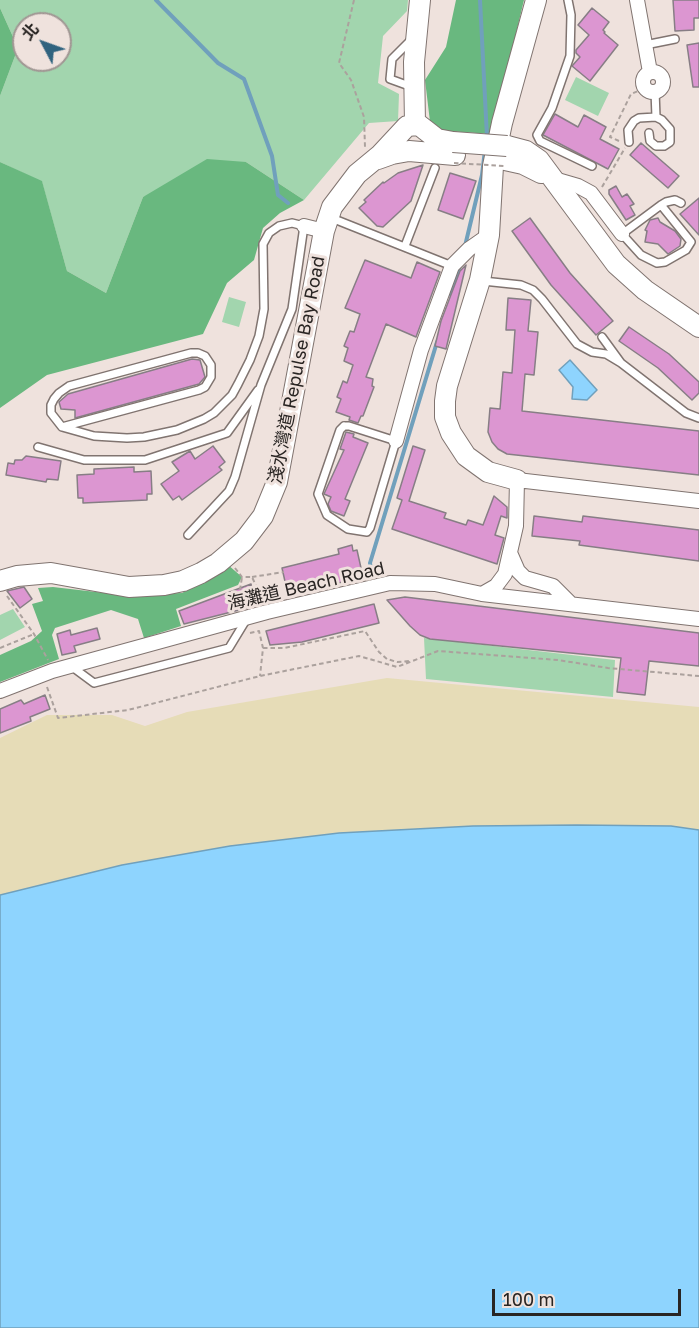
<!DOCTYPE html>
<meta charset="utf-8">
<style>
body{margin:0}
#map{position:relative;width:699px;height:1328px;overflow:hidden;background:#efe2dd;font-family:"Golos Text","Noto Sans TC",sans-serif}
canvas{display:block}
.north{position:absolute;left:12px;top:12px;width:60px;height:60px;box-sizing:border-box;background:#efe2dd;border:2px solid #a09693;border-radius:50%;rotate:311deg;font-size:16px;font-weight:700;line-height:24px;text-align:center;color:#292523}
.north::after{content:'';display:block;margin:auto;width:21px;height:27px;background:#30637f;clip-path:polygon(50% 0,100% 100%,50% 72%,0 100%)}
.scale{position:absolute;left:492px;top:1289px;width:189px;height:27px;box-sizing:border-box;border:3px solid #292523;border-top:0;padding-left:8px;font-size:18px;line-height:21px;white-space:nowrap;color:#292523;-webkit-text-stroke:4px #efe2dd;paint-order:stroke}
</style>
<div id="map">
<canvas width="699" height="1328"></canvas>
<div class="north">北</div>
<div class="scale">100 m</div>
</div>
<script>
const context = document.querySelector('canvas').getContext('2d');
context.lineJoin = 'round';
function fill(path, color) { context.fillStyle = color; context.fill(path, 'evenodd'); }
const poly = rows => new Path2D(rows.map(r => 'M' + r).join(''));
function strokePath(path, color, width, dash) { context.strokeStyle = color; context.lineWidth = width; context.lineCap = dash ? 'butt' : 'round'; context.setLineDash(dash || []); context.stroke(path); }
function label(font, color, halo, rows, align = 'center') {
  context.font = font + ' "Golos Text","Noto Sans TC",sans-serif'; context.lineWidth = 6; context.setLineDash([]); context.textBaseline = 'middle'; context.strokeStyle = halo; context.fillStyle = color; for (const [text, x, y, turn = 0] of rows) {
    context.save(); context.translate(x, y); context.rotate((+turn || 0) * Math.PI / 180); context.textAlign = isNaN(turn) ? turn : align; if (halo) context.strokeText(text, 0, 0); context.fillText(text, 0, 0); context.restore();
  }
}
const green = poly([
 [0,0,408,0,407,11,383,36,378,83,399,94,398,121,369,123,304,200,246,162,143,197,106,293,67,271,42,182,0,162,0,96,18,48,0,8],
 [24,24,60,24,60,60,24,60],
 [576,77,609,93,598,116,565,100],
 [229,297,246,302,239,327,222,322],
 [13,609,25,627,0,640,0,615],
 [424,638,615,660,613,697,426,679]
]);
const forest = poly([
 [456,0,524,0,492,134,431,130,425,80,446,47],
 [0,8,18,48,0,96],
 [207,159,246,162,304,200,280,213,263,228,254,260,227,283,203,334,47,375,0,408,0,162,42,181,67,271,106,293,143,197],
 [227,564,242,577,238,585,176,609,181,626,144,638,138,619,111,610,55,628,52,635,59,659,0,682,0,655,31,641,42,631,32,604,43,601,38,588,53,587,122,595,182,593,218,574]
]);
const sand = poly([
 [387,678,699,707,699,830,671,826,473,826,339,833,230,846,122,865,0,895,0,738,47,715,112,715,145,726,187,712]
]);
const water = poly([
 [570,360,597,390,587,400,572,399,573,387,559,370,570,360],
 [577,825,671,826,699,830,699,1328,0,1328,0,895,122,865,230,846,339,833,473,826,577,825]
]);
const stream = poly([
 [156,0,218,63,244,79,272,156,278,195,288,203],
 [480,0,487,137],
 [465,246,482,175,485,150],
 [451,295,460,265],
 [373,581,370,563,437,342]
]);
const building = poly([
 [673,0,699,0,699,18,694,18,694,30,675,31,673,0],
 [592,8,609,22,603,30,605,32,604,33,618,45,590,81,572,66,580,57,576,53,576,50,589,35,578,25,592,8],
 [699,43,699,87,693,87,687,45,699,43],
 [555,114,578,127,584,115,606,127,600,139,619,149,608,169,543,135,555,114],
 [641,143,679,176,668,188,630,155,641,143],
 [423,165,411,201,383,227,377,226,359,208,366,202,364,200,383,182,384,183,398,173,423,165],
 [450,173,476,181,463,219,438,210,450,173],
 [616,186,622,197,627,194,634,204,630,206,635,215,626,220,609,194,609,190,616,186],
 [699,198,699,235,680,214,699,198],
 [530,218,570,273,613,321,596,335,551,285,512,231,530,218],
 [658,218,660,222,675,231,681,239,680,246,668,254,658,244,645,242,647,231,645,230,650,220,658,218],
 [365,260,411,278,417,262,440,272,416,337,386,324,366,377,373,379,372,386,374,387,363,416,361,416,358,423,349,420,350,417,336,412,341,399,337,397,343,381,347,383,353,365,344,361,348,348,344,346,350,331,354,332,360,314,345,308,365,260],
 [466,265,446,349,435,346,441,321,460,271,466,265],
 [508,298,531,300,528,331,538,332,534,375,525,374,522,411,699,431,699,475,507,454,498,449,492,442,488,432,490,408,500,409,503,372,512,373,515,330,506,330,508,298],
 [629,327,669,354,699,382,699,393,692,400,658,368,619,341,629,327],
 [192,359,200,360,205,377,199,384,75,418,75,410,61,409,59,402,68,394,192,359],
 [346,432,354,434,353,437,368,443,345,499,350,501,344,516,331,511,328,504,331,497,324,494,344,450,340,449,346,432],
 [213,446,225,462,219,467,222,470,182,500,179,496,173,500,161,484,179,471,172,462,190,451,195,459,213,446],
 [413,446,425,450,409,501,446,513,444,518,466,525,468,520,483,525,494,496,507,507,507,518,501,516,495,535,504,538,497,564,392,529,402,500,397,498,413,446],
 [26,456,61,461,58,480,47,479,46,482,6,475,8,463,14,464,15,460,22,460,26,456],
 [134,467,134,472,151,471,152,494,147,494,147,500,83,503,83,498,78,498,77,475,94,474,94,469,134,467],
 [534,516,582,522,583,516,699,530,699,561,579,545,580,541,532,536,534,516],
 [352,545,353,551,357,550,363,577,288,595,282,568,339,554,338,549,352,545],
 [251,584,255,606,184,624,179,611,251,584],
 [24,587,32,599,20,608,7,591,24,587],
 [405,597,699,633,699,666,649,661,645,695,617,692,621,658,430,639,420,635,410,626,387,600,405,597],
 [374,604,379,623,302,642,270,645,266,631,374,604],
 [97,628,100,639,74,646,76,652,62,655,57,634,70,630,71,635,97,628],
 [45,695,50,709,30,717,31,721,0,733,0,709,21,700,24,704,45,695]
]);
const path = poly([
 [354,0,339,63,351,80,364,117,365,147],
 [619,141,610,137,631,94,645,88],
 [602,187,625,148],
 [235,568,242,577,252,577,263,601],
 [252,577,284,572],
 [240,590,242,577],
 [7,596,34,634,48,660],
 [250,633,259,631,263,648,260,676],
 [0,648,34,634],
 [263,648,284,648,365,631,379,652,387,659,397,662,410,661],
 [47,687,58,718,128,710,260,676,359,656,397,667,438,651,558,660,608,668,699,676]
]);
const lane = poly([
 [568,0,571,15,570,56,552,108,537,135,540,141,592,166],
 [411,40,392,59,390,79,412,87],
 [645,45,675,39],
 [655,91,656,117],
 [629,142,628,130,634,121,639,118,656,117,662,120,670,129,670,142,664,146,656,146,650,141,649,133],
 [661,205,691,242,686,250,665,262,657,263,641,255,622,234,661,205,666,202,675,200,681,203],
 [329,217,452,266],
 [405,246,435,168],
 [483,281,521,285,533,290,542,299,577,344,592,352,606,354,621,363,602,337],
 [621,363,686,413,699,418],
 [344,426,349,426,396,441,370,528,367,532,348,529,327,515,318,494,340,430,344,426],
 [62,427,199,390,205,387,211,377,211,365,205,356,198,353,191,353,69,386,59,393,54,399,51,405,51,413,62,427,94,436,127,438,144,437,177,430,204,419,214,413,232,395,238,384,250,360,259,336,264,309,263,244,269,233,279,226,292,223,304,226,292,309,261,385,235,477,229,491,188,535],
 [38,447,84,460,145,460,227,433,258,390],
 [71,666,94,683,229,648,246,620]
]);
const street = poly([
 [637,0,650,72],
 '643 82a10 10 0 1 1 20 0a10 10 0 1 1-20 0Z',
 [554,179,578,186,591,193,622,234],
 [304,226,324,231],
 [396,441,421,350,452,266,469,249,489,235],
 [511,555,518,571,525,578,553,586,570,603],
 [482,594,496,586,505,574,516,526,517,480,699,501],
 [0,691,52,671,267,612,390,583,435,584,482,594,699,619]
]);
const secondary = poly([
 [415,124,414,62,420,0],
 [507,146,526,151,539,160,616,264,645,290,699,327],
 [378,159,392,154,409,151,455,155],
 [505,160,523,164,541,173],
 [517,480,488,472,466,456,451,433,445,417,445,401,447,386,480,280,489,235,493,166,502,123,536,0],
 [0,581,17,576,51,573,129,587,164,585,183,581,201,573,218,563,244,541,263,516,277,482,324,231,332,207,357,174,380,155,407,126,419,125,437,139,453,142]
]);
const pathBridge = poly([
 [454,163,504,166]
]);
const secondaryBridge = poly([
 [453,142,507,146]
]);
const streetNames = [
 ["淺水灣道 Repulse Bay Road",297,370,-79],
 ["海灘道 Beach Road",306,586,-13]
];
fill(green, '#a2d5ae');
fill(forest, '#69b87f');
fill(sand, '#e6dcb7');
fill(water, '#8ed4fe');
strokePath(water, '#70a0bc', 1.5);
strokePath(stream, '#70a0bc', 4);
fill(building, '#dc96d1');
strokePath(building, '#877e85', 1.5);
strokePath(lane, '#807470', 10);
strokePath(street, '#807470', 16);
strokePath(secondary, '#807470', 22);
strokePath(path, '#aba19d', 2, [4.5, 3]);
strokePath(lane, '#fff', 7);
strokePath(street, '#fff', 14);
strokePath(secondary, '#fff', 20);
strokePath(secondaryBridge, '#807470', 22, []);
strokePath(pathBridge, '#aba19d', 2, [4.5, 3]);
strokePath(secondaryBridge, '#fff', 20);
label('18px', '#292523', '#efe2dd', streetNames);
</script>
